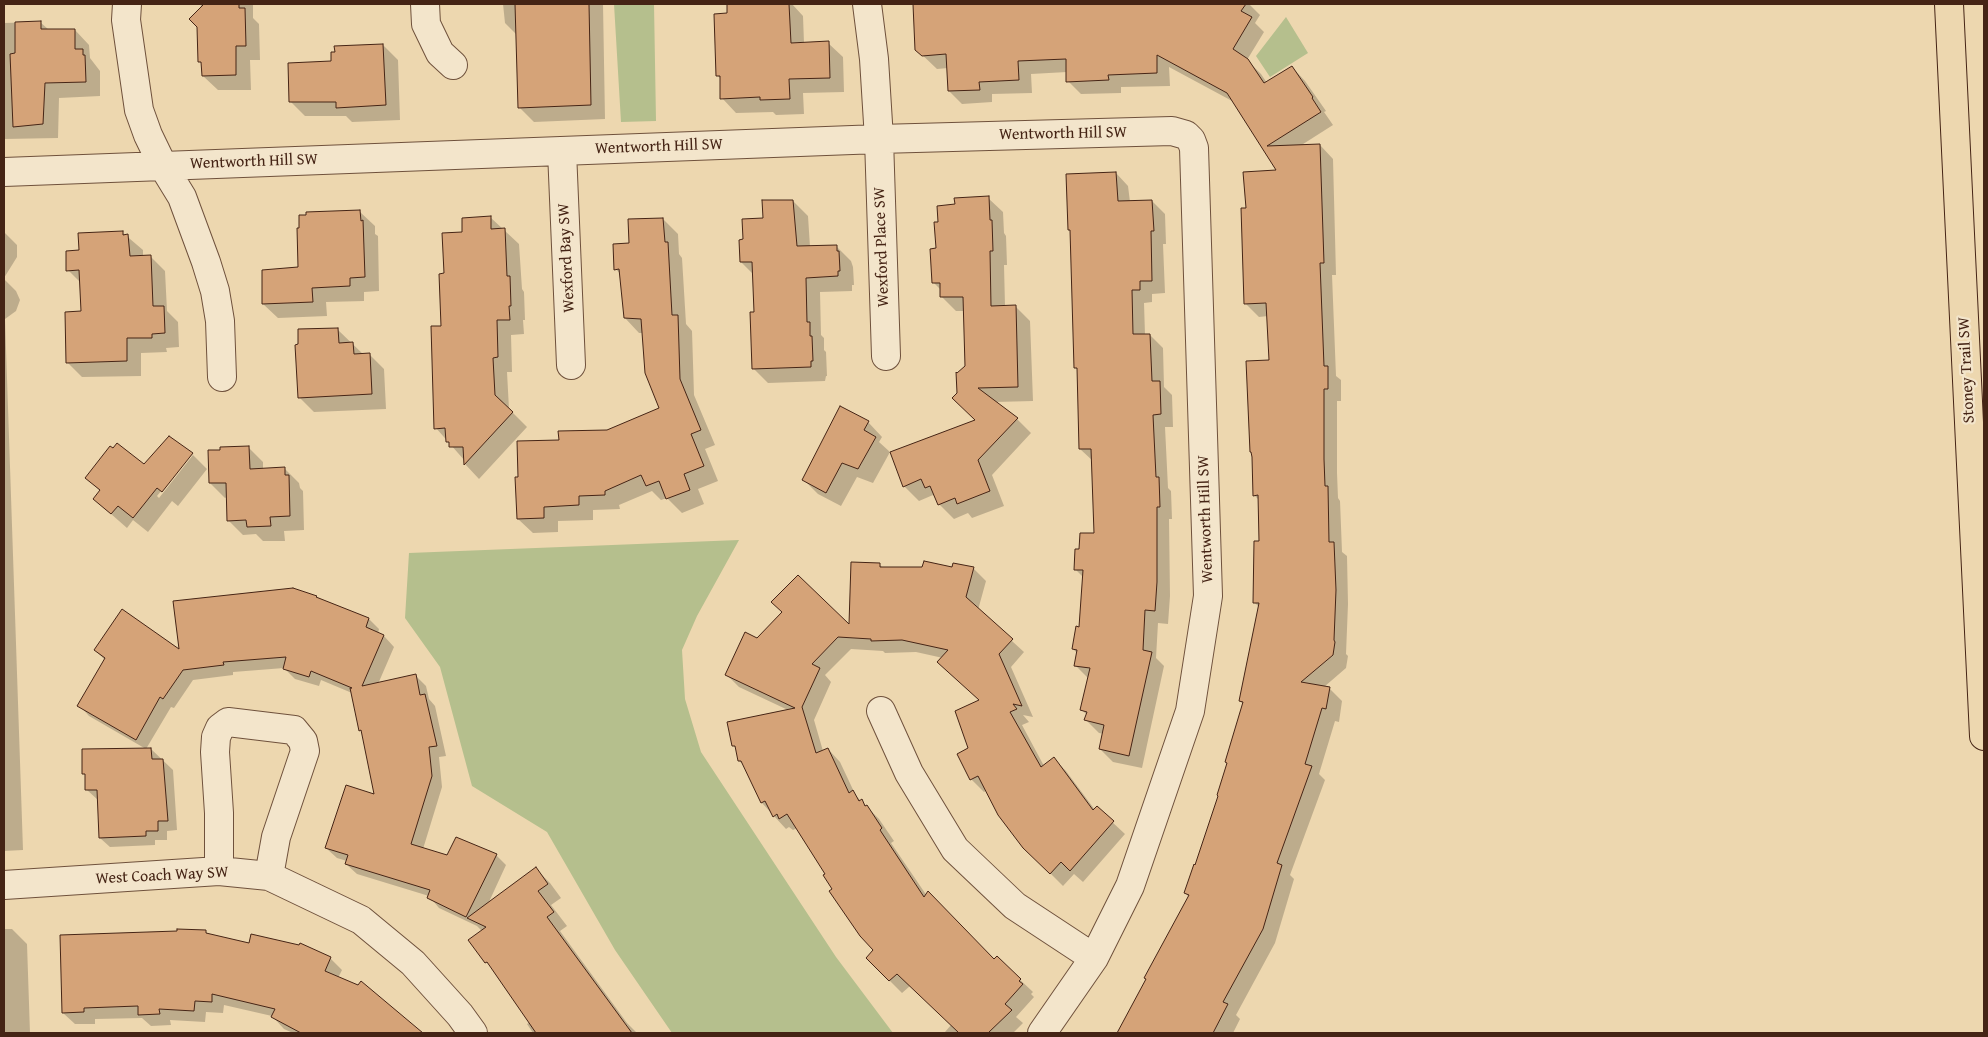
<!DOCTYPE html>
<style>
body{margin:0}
#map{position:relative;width:1988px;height:1037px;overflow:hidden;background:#edd7af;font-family:"Gentium Book Plus",serif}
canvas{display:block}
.frame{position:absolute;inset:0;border:5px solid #452415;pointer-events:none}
</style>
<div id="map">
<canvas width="1988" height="1037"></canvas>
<div class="frame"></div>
</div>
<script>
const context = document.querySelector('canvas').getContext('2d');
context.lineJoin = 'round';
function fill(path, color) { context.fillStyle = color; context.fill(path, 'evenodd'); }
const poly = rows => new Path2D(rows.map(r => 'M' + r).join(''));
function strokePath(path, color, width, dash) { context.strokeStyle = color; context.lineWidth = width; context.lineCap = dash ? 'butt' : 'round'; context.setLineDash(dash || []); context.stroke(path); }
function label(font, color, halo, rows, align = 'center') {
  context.font = font + ' "Gentium Book Plus",serif'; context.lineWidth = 4.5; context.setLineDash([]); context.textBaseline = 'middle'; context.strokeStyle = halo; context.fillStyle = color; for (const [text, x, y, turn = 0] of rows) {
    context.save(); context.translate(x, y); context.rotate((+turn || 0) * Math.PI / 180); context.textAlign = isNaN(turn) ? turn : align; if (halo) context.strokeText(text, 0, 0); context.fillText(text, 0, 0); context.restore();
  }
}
const green = poly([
 [614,4,654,4,656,121,621,122],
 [1286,17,1308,53,1270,77,1256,56],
 [739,540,697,616,682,650,685,699,701,752,836,957,893,1033,672,1033,615,950,547,832,472,786,440,667,405,618,409,553]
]);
const shadow = poly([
 [201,4,253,4,253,18,259,24,260,60,250,60,251,90,218,90,203,76,203,65,199,61],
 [503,4,603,4,605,119,534,122,519,107,517,35,505,23],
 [728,4,792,4,803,16,804,43,828,43,843,57,844,92,803,93,804,114,776,115,773,112,736,113,722,98,721,79,717,75,729,15],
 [914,4,1189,4,1194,7,1196,4,1249,4,1260,15,1255,23,1264,32,1247,60,1261,74,1267,83,1292,67,1305,81,1326,111,1324,112,1333,125,1300,146,1320,145,1333,159,1336,275,1332,275,1336,376,1341,380,1341,401,1337,401,1337,473,1338,498,1340,501,1342,552,1347,556,1348,604,1346,654,1348,656,1346,668,1324,687,1329,688,1342,701,1339,722,1335,721,1319,774,1325,780,1290,875,1294,879,1275,943,1236,1015,1240,1019,1233,1033,1118,1033,1189,897,1185,893,1196,867,1219,796,1244,705,1240,701,1259,607,1254,602,1261,542,1259,500,1254,495,1270,362,1268,316,1259,317,1245,303,1247,209,1278,171,1234,102,1169,67,1170,86,1121,87,1121,93,1081,94,1068,81,1067,72,1031,74,1032,93,992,94,992,102,962,104,949,91,948,68,937,69,916,49],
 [40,22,49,30,75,30,89,45,90,58,100,71,100,96,59,98,58,138,4,139,4,23],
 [383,45,398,60,400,120,352,122,346,116,305,116,290,101,333,63],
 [1116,173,1128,186,1130,202,1152,201,1165,214,1166,244,1163,244,1165,293,1152,294,1152,302,1144,303,1145,335,1150,335,1163,348,1164,387,1172,395,1173,427,1165,427,1168,488,1171,491,1172,519,1169,519,1170,596,1168,624,1158,623,1156,658,1164,666,1142,768,1113,762,1100,749,1104,734,1099,733,1086,720,1087,715,1081,709,1088,678,1075,665,1077,653,1073,649,1081,628,1084,578,1076,570,1081,550,1096,534,1093,461,1080,449,1079,371,1075,367,1072,232,1069,230],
 [988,198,1003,212,1004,233,1006,236,1007,265,1004,265,1005,306,1015,306,1030,321,1033,401,995,402,1017,419,1031,433,992,475,1004,506,972,518,968,513,954,519,939,504,933,495,919,501,904,486,977,420,958,394,966,366,965,311,956,311,941,296,941,290,933,282,940,223,956,205],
 [793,201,808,216,810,247,836,246,851,261,853,267,854,285,852,285,852,291,820,292,821,335,824,338,824,350,826,352,827,376,826,376,825,381,768,383,753,368,755,313,754,275,741,262,744,241,764,219],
 [360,212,375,226,375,234,378,236,379,291,364,292,364,301,326,302,327,316,278,318,263,304],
 [490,217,519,244,522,289,524,292,525,320,523,320,524,334,511,335,512,372,507,372,509,409,527,427,479,479,465,464,465,461,436,428,445,274,463,233],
 [663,219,678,234,679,254,682,258,686,324,692,331,694,395,715,445,705,449,718,481,698,489,704,504,682,513,667,498,661,500,652,491,619,505,620,509,593,510,593,520,558,521,558,532,533,533,518,519,560,441,607,431,661,409,643,333,639,333,625,318,621,275,616,269,631,245],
 [4,232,17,245,17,257,4,278],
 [123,233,143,250,143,256,150,256,165,271,167,311,178,322,179,347,166,348,167,352,141,353,141,376,82,377,68,363,82,313,81,283,68,270,80,252],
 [4,279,16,291,20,300,16,311,5,319,23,850,4,851],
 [337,329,364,355,370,355,384,369,386,409,314,412,299,397],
 [868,422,882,437,879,442,890,452,873,483,857,477,841,506,818,494,803,479],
 [169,438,193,455,190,455,157,496,159,498,193,455,207,469,178,506,172,501,148,532,133,520,127,528,94,499,100,491,87,478,144,466],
 [248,447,263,462,263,469,285,469,299,483,300,488,303,491,304,530,284,531,285,541,263,541,256,534,243,535,228,520,227,497,225,498,210,483],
 [879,564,883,568,973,568,986,581,978,610,1024,652,1011,667,1033,717,1023,715,1029,722,1022,725,1044,766,1054,759,1066,771,1095,810,1097,808,1125,834,1083,882,1074,874,1063,886,1024,847,987,790,984,792,971,779,959,755,970,749,981,701,943,658,916,652,885,653,883,651,851,649,825,675,831,682,814,720,823,751,828,749,840,762,856,796,879,819,894,841,891,843,927,896,994,960,997,958,1033,992,1031,994,1034,997,1016,1017,1023,1023,1013,1033,947,1033,945,1032,951,1025,910,986,902,993,867,958,874,950,833,889,827,874,797,828,793,830,789,827,786,829,762,803,745,766,739,761,737,749,733,745,788,710,739,687,726,674,757,639,850,627],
 [316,597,369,619,379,629,378,634,384,636,394,647,378,684,416,676,426,686,429,699,435,706,446,756,439,757,442,787,423,849,448,857,496,855,506,865,488,904,536,869,550,883,561,898,551,905,567,926,560,931,627,1023,637,1033,533,1033,527,1024,530,1022,496,972,486,962,482,931,477,926,439,908,429,896,357,874,346,864,347,861,337,858,326,848,375,796,363,733,360,730,352,693,321,680,319,686,295,679,284,668,233,672,233,675,193,680,174,708,171,707,146,749,89,716,79,705,105,660,95,650,181,652],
 [151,749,173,770,177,830,167,831,167,840,155,840,155,845,110,847,100,838,98,800,87,790,86,776,84,773],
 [4,929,12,929,27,944,30,1033,4,1033],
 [205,931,210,936,250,944,330,958,342,970,338,978,413,1026,420,1033,334,1033,328,1028,326,1033,293,1033,284,1029,272,1016,224,1005,223,1013,206,1012,205,1022,170,1020,171,1025,151,1026,142,1018,95,1019,95,1024,75,1024,63,1013]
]);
const building = poly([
 [204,4,239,4,239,8,245,8,246,46,236,46,236,75,202,76,201,62,198,62,197,27,189,19,204,4],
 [515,4,589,4,591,105,518,108,515,4],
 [727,4,789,4,791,43,829,41,830,78,789,79,790,99,760,100,760,97,720,99,720,76,716,76,714,14,727,13,727,4],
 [913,4,1246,4,1241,11,1252,17,1233,49,1248,59,1264,83,1292,66,1313,97,1312,98,1321,112,1267,146,1320,144,1324,263,1320,263,1324,366,1328,366,1328,389,1324,389,1324,459,1325,486,1328,486,1329,542,1334,542,1336,590,1334,640,1335,642,1333,655,1301,682,1330,687,1326,709,1322,708,1305,764,1312,766,1277,863,1282,865,1263,929,1223,1002,1228,1004,1213,1033,1117,1033,1146,979,1144,978,1189,895,1184,893,1194,864,1195,865,1218,796,1217,795,1227,763,1225,762,1243,702,1239,701,1259,603,1253,603,1254,541,1259,541,1258,495,1253,496,1252,457,1251,452,1250,452,1246,361,1269,360,1266,303,1244,304,1241,208,1246,208,1243,172,1276,170,1227,93,1157,55,1157,73,1108,75,1109,80,1066,82,1066,59,1018,61,1019,80,979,82,980,90,948,91,946,54,922,56,915,50,913,4],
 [41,21,41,29,75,29,75,49,83,49,83,55,85,55,86,82,45,83,43,124,13,127,10,54,15,53,15,22,41,21],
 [383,44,386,105,336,108,336,102,289,102,288,63,331,61,331,52,335,52,334,46,383,44],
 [1116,172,1118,201,1152,200,1154,231,1151,231,1152,281,1140,281,1140,290,1132,290,1133,334,1150,334,1152,381,1160,381,1161,414,1153,415,1156,477,1159,477,1160,507,1157,507,1157,582,1155,611,1145,610,1143,650,1152,652,1129,756,1099,749,1104,725,1084,720,1087,712,1080,710,1090,668,1074,666,1077,650,1072,649,1076,626,1079,627,1083,570,1074,570,1075,549,1079,549,1080,533,1094,533,1091,449,1079,449,1077,368,1074,368,1070,230,1068,230,1066,174,1116,172],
 [989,196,990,220,992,220,993,251,990,251,991,306,1016,305,1018,387,978,388,1018,418,978,460,990,491,957,504,955,498,938,505,930,486,925,488,921,479,903,487,890,452,975,420,952,398,957,393,956,372,957,373,965,366,963,297,940,297,940,283,932,283,930,249,936,248,934,222,938,222,937,206,955,204,954,198,989,196],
 [762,200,793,200,797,246,837,245,837,251,839,251,840,271,838,271,838,276,806,278,807,322,810,322,810,336,812,336,813,361,811,361,811,367,752,369,750,312,754,312,752,262,740,262,739,240,743,239,742,219,763,218,762,200],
 [360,210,361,221,363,220,365,277,350,278,350,286,312,288,313,302,262,304,262,270,298,267,297,228,299,228,299,215,306,215,306,212,360,210],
 [491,216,491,229,505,228,507,276,510,276,511,306,509,306,510,320,497,320,498,357,493,358,495,395,513,412,464,465,463,447,449,447,449,442,446,442,445,428,434,429,431,326,441,326,439,274,444,273,442,233,462,232,462,218,491,216],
 [663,218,665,242,668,242,672,315,678,315,680,379,701,430,691,434,704,466,684,474,690,490,666,499,659,481,646,486,641,475,605,491,605,495,579,496,579,505,544,507,544,518,517,519,515,477,518,477,517,441,559,440,558,431,607,430,659,408,645,373,641,319,624,318,619,269,614,270,613,244,629,243,628,219,663,218],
 [123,231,123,235,128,234,130,256,151,255,153,306,164,306,165,333,152,334,152,338,127,338,127,361,66,363,65,312,81,311,79,270,66,271,66,251,79,250,78,233,123,231],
 [338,328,339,343,353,342,354,354,370,353,372,394,298,398,295,345,298,344,298,329,338,328],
 [840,406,869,421,864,430,876,437,858,469,842,463,826,493,802,480,840,406],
 [169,436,193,453,162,492,157,488,133,518,118,506,111,514,93,499,100,490,85,478,110,446,113,448,117,443,144,464,169,436],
 [249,446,250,469,285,467,285,475,289,475,290,516,270,517,271,526,247,527,246,520,227,521,226,483,209,483,208,450,220,450,220,447,249,446],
 [924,561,952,567,953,563,974,567,966,597,1013,639,999,654,1022,706,1013,704,1017,709,1010,712,1041,767,1054,757,1093,810,1097,806,1114,821,1070,871,1061,862,1050,874,1023,848,998,815,978,776,970,780,957,754,968,748,955,711,979,700,937,662,948,650,902,640,871,641,871,639,838,637,812,664,820,668,802,707,816,753,828,748,849,793,853,790,859,801,862,799,865,806,867,805,882,828,880,830,924,897,928,891,994,959,997,956,1021,979,1019,981,1023,984,1005,1004,1012,1010,988,1033,959,1033,897,974,889,981,866,958,873,950,860,936,829,891,832,889,823,875,825,874,787,814,779,819,777,814,773,817,765,801,761,803,741,761,738,761,735,746,732,746,727,722,795,708,725,675,745,632,757,638,782,612,771,602,798,575,849,624,851,562,880,563,880,567,922,567,924,561],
 [293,588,317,596,316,597,369,618,366,627,384,635,362,686,416,674,420,695,425,694,437,746,429,747,432,776,411,844,447,855,456,837,497,854,466,917,427,898,430,890,345,864,348,855,325,848,346,785,374,794,361,730,359,731,350,688,352,688,311,671,309,677,283,669,286,657,223,662,224,665,183,670,163,699,160,697,136,740,77,706,105,658,94,650,122,609,179,649,173,601,293,588],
 [151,748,152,759,163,759,168,821,158,821,158,831,146,831,146,836,99,838,97,790,85,790,85,774,82,774,82,749,151,748],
 [536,867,548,884,538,891,554,912,547,917,632,1033,536,1033,487,962,485,963,468,940,486,927,467,918,536,867],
 [177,929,206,930,206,933,249,943,251,934,299,945,300,943,331,957,325,971,358,985,361,981,423,1033,301,1033,271,1017,275,1009,212,994,212,1002,195,1001,194,1011,159,1009,160,1014,138,1015,138,1006,84,1008,84,1012,62,1013,60,935,177,931,177,929]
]);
const minor = poly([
 [127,4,126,20,139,110,148,135,163,166,182,197,206,262,215,291,220,321,222,377],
 [425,4,426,24,440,53,453,65],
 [867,4,874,59,879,139,886,356],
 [562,151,571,365],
 [4,172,879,139,1172,131,1186,135,1191,140,1194,148,1208,596,1190,711,1130,886,1094,958,1042,1033],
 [881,711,909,773,955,849,1015,906,1094,958],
 [219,871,219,813,215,752,216,737,220,728,228,722,294,730,303,741,305,751,276,837,269,876],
 [4,885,219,871,269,876,361,920,413,963,460,1015,473,1033]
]);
const motorway = poly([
 [1949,4,1984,736]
]);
const streetNames = [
 ["Wentworth Hill SW",1063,134,-1],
 ["Wentworth Hill SW",659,147,-2],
 ["Wentworth Hill SW",254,162,-2],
 ["Wexford Place SW",882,247,-92],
 ["Wexford Bay SW",567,258,-93],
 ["Stoney Trail SW",1967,370,-93],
 ["Wentworth Hill SW",1206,519,-92],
 ["West Coach Way SW",162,876,-3]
];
fill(green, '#b5bf8d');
fill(shadow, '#0003');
fill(building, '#d5a378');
strokePath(building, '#452415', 1);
strokePath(minor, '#6f513c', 30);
strokePath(motorway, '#452415', 30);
strokePath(minor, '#f3e5cb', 28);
strokePath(motorway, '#edd7af', 28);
label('16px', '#452415', '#f3e5cb', streetNames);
</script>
